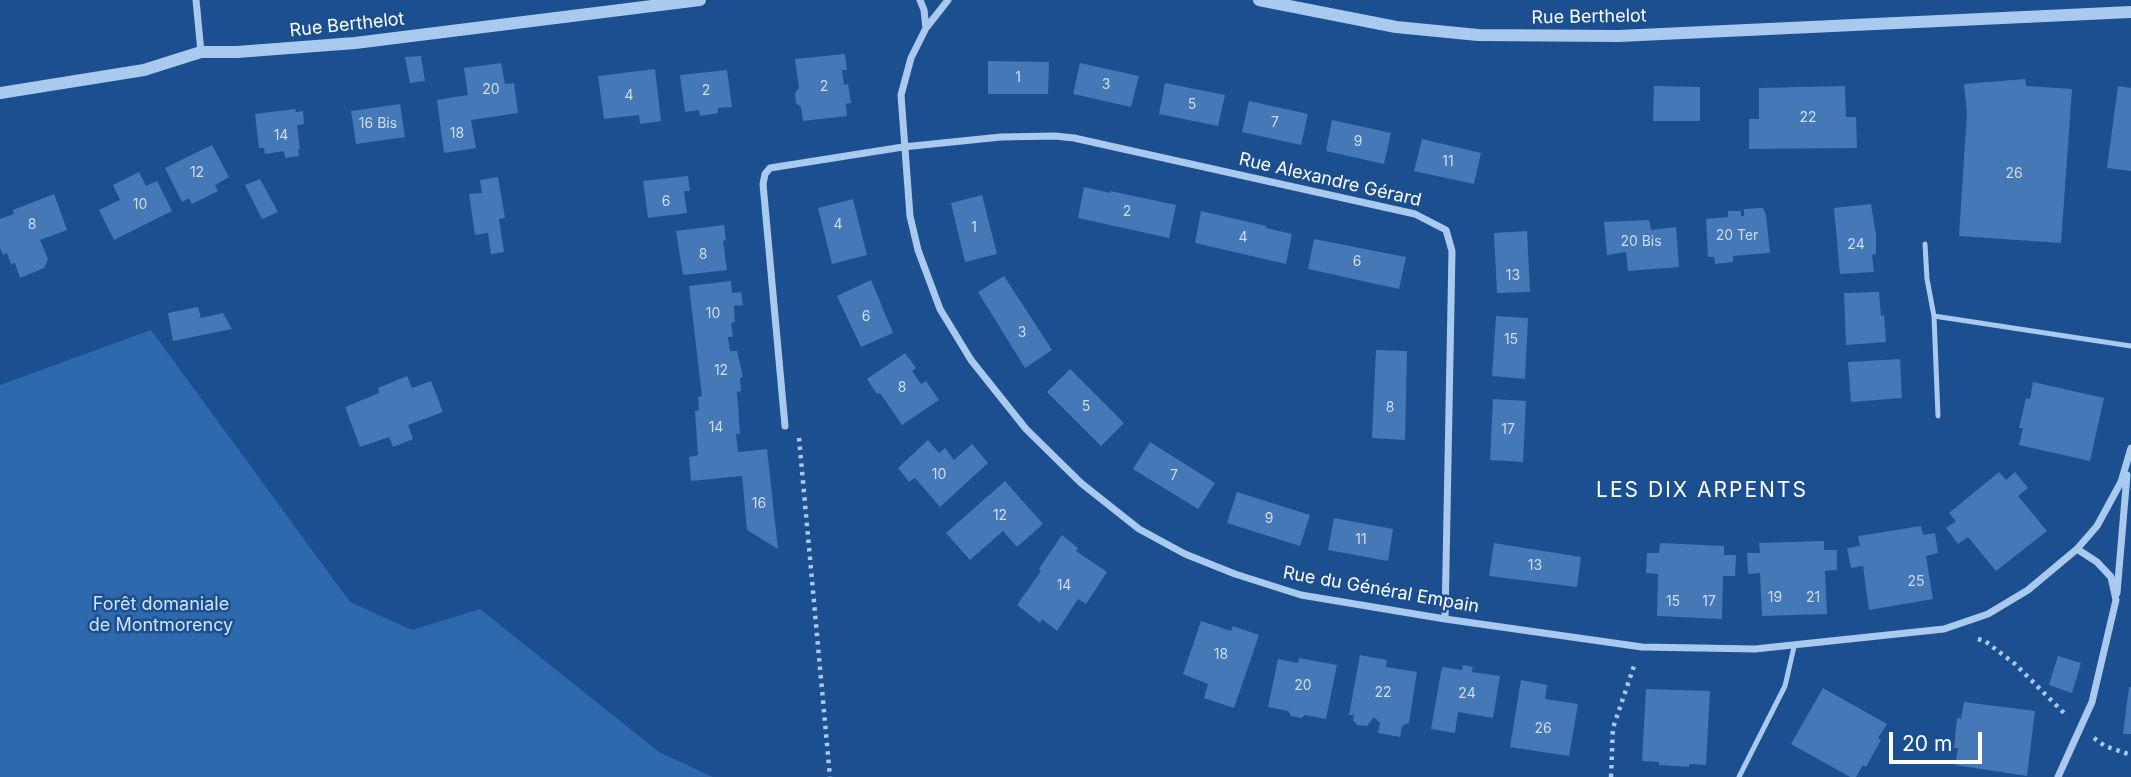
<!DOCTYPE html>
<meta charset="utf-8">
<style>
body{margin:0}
#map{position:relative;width:2131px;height:777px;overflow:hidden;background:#1b4f8f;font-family:Inter,sans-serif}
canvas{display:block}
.scale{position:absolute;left:1889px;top:732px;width:93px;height:32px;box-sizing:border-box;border:4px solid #fff;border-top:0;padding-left:9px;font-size:21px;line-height:24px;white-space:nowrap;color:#fff;-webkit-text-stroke:5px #1b4f8f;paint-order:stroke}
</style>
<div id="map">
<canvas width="2131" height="777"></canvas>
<div class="scale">20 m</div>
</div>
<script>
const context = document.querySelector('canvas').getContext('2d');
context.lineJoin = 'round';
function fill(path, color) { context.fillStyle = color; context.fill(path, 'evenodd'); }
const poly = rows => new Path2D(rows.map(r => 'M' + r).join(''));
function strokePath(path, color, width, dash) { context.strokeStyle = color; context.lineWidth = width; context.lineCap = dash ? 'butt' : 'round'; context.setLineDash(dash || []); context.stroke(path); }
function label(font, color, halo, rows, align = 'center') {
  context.font = font + ' Inter,sans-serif'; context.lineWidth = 5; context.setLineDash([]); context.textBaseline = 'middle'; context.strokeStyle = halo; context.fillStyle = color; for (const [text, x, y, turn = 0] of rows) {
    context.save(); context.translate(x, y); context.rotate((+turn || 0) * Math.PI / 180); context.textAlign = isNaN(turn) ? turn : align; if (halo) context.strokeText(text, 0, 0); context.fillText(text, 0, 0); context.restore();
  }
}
const green = poly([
 [151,330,350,602,412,630,480,609,659,752,713,777,0,777,0,385]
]);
const building = poly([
 [845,54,847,70,842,70,844,85,848,84,851,103,846,104,847,116,803,121,801,107,796,103,795,93,799,88,795,59],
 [421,56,425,81,410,83,405,57],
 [988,61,1049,62,1048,94,988,94],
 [501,63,505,84,514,83,518,113,471,120,476,148,444,153,437,100,468,95,464,68],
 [1080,63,1139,76,1131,107,1073,94],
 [655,69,661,121,640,124,639,115,604,119,598,76],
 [727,70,732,107,718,108,718,113,700,116,699,110,685,112,680,75],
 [2025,79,2026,86,2072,89,2061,243,1959,236,1967,112,1964,84],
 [1165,83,1225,95,1218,126,1159,114],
 [1654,86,1700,87,1700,121,1653,121],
 [1845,86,1846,117,1856,117,1857,148,1749,149,1749,119,1759,119,1759,88],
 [2118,86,2131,88,2131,171,2107,168],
 [1249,101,1308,114,1301,145,1242,132],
 [400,104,405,137,356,144,351,111],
 [295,109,296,112,303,111,304,124,297,125,300,149,298,149,299,156,285,158,284,151,265,154,264,148,259,148,255,114],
 [1332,120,1391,133,1384,164,1326,151],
 [1422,139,1481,153,1474,184,1414,171],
 [212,145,229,177,215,185,218,191,192,204,189,198,182,202,165,168],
 [139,172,146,186,157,181,172,211,114,240,99,210,120,200,113,185],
 [688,176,690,191,684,191,687,213,648,218,643,181],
 [498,177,505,218,499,219,504,252,491,254,488,233,475,235,469,194,482,193,480,180],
 [260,179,278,212,262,219,245,185],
 [1084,187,1110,193,1110,191,1176,205,1169,238,1078,218],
 [54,194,67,230,40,240,48,259,44,268,20,278,15,263,11,264,7,253,3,255,0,248,0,219,14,214,13,210],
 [982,195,997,254,965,262,951,203],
 [853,199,867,255,832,264,818,208],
 [1871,204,1876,235,1876,254,1872,255,1874,272,1840,274,1834,208],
 [1763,208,1766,215,1770,253,1733,256,1733,262,1715,264,1714,257,1708,257,1706,219,1728,217,1728,211,1741,211,1741,216,1744,216,1744,209],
 [1201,211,1266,226,1266,228,1292,234,1286,264,1195,243],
 [1649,220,1651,230,1676,227,1679,267,1628,271,1626,252,1607,255,1604,222],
 [724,225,726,240,723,241,727,270,683,275,676,231],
 [1527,231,1530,292,1497,293,1494,233],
 [1314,239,1406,257,1399,289,1308,269],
 [1004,276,1052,350,1025,368,978,292],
 [871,280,893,333,861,347,837,296],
 [731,281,732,293,741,292,743,305,734,306,735,322,731,323,733,337,728,337,730,351,737,351,743,377,740,378,741,391,737,392,740,434,736,434,738,452,767,449,778,549,747,530,742,476,691,481,689,457,698,455,695,411,699,410,698,397,702,396,689,286],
 [1879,292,1881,316,1884,315,1886,342,1846,345,1844,293],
 [198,307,201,318,223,313,232,329,173,341,168,313],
 [1496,316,1528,318,1525,379,1492,376],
 [1376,350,1407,351,1405,440,1372,438],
 [905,353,916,368,912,371,921,384,926,381,939,400,902,425,880,393,877,394,867,379],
 [1900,359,1902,398,1851,402,1848,362],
 [1070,369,1124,423,1101,446,1047,392],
 [407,376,412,388,431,381,443,412,408,425,413,439,393,447,389,437,360,447,345,407,379,393,378,388],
 [2033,382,2104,398,2090,461,2019,445,2023,428,2019,428,2026,398,2030,399],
 [1493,399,1526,401,1523,462,1490,460],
 [928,440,939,453,945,448,954,460,972,444,988,463,940,507,915,478,909,482,898,468],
 [1150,442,1215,483,1198,509,1133,469],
 [1999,472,2006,480,2015,472,2028,488,2018,496,2047,531,1996,571,1968,537,1958,544,1946,528,1956,521,1949,513],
 [1005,481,1043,524,1017,547,1003,531,970,560,946,533],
 [1237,492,1310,515,1300,546,1227,523],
 [1334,518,1393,529,1388,561,1328,550],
 [1921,526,1923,535,1935,533,1938,553,1926,556,1933,599,1869,610,1863,566,1851,568,1847,548,1860,546,1858,536],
 [1062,535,1078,548,1076,551,1107,572,1086,604,1078,599,1057,631,1042,619,1040,623,1017,605,1041,571,1039,569],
 [1824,541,1824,550,1837,550,1837,570,1825,571,1827,614,1762,616,1760,573,1748,574,1747,553,1760,553,1759,543],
 [1494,543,1581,557,1577,587,1489,576],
 [1660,543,1724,546,1724,555,1736,555,1735,576,1723,576,1722,619,1657,616,1658,574,1646,573,1647,553,1659,553],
 [1201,621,1231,631,1233,626,1259,635,1234,708,1204,698,1208,684,1183,674],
 [1360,655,1387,660,1386,667,1417,672,1409,723,1402,726,1400,737,1378,733,1380,723,1375,718,1373,718,1367,726,1357,725,1353,720,1354,715,1349,715],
 [2058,656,2081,663,2072,693,2049,685],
 [1299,658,1337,665,1326,719,1305,715,1301,718,1291,716,1288,711,1268,707,1278,659,1298,663],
 [1463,665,1473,667,1472,672,1500,676,1493,718,1458,712,1455,733,1431,729,1442,667,1462,670],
 [1521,680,1547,685,1545,699,1578,704,1569,756,1510,747],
 [2129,687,2131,687,2131,734,2123,734],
 [1823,688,1887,724,1878,738,1881,740,1866,767,1863,765,1856,777,1850,777,1791,744],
 [1646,689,1710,691,1706,765,1689,764,1689,767,1659,765,1659,762,1642,761],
 [1964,702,2035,711,2027,776,1955,765,1958,748,1954,748,1957,718,1961,719]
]);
const path = poly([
 [799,438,830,777],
 [1978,639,1985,641,2015,664,2066,715],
 [2094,738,2105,746,2131,755],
 [1611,777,1613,728,1635,663]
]);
const service = poly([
 [1925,244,1927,279,1934,316,1938,416],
 [1934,316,2131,346],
 [1739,777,1785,686,1794,647]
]);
const minor = poly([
 [196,0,201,52],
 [920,0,924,10,926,28],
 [948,0,926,28,911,58,901,95,910,216,918,250,940,309,971,360,1026,429,1081,483,1139,529,1185,554,1235,574,1301,595,1445,619,1642,647,1755,649,1944,629,1988,614,2028,590,2077,549,2097,526,2121,482,2131,448],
 [785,426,763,184,765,174,770,168,903,147,1001,137,1055,136,1074,138,1415,214,1446,230,1452,251,1445,619],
 [2117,593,2127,475],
 [2058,777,2092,702,2116,600,2111,577,2097,562,2077,549]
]);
const tertiary = poly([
 [1259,0,1396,27,1478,35,1619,36,2131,12],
 [0,93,144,70,201,52,237,52,355,43,700,0]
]);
const numberNames = [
 ["1",1018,78],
 ["3",1106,85],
 ["2",824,87],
 ["20",491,90],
 ["2",706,91],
 ["4",629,96],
 ["5",1192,105],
 ["22",1808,118],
 ["7",1275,123],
 ["16 Bis",378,124],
 ["18",457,134],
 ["14",281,136],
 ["9",1358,142],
 ["11",1448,162],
 ["12",197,173],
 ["26",2014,174],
 ["6",666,202],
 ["10",140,205],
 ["2",1127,212],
 ["8",32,225],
 ["4",838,225],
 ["1",974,228],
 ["20 Ter",1737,236],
 ["4",1243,238],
 ["20 Bis",1641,242],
 ["24",1856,245],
 ["8",703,255],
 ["6",1357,262],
 ["13",1513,276],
 ["10",713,314],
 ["6",866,317],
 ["3",1022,333],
 ["15",1511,340],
 ["12",721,371],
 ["8",902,388],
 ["5",1086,407],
 ["8",1390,408],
 ["14",716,428],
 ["17",1508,430],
 ["10",939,475],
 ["7",1174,476],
 ["16",759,504],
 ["12",1000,516],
 ["9",1269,519],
 ["11",1361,540],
 ["13",1535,566],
 ["25",1916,582],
 ["14",1064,586],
 ["19",1775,598],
 ["21",1813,598],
 ["15",1673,602],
 ["17",1709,602],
 ["18",1221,655],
 ["20",1303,686],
 ["22",1383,693],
 ["24",1467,694],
 ["26",1543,729]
];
const streetNames = [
 ["Rue Berthelot",1589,17,-1],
 ["Rue Berthelot",347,25,-6],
 ["Rue Alexandre Gérard",1330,180,13],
 ["Rue du Général Empain",1381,590,10]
];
const parkNames = [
 ["Forêt domaniale",161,605],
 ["de Montmorency",161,626]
];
const quarterNames = [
 ["LES DIX ARPENTS",1702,491]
];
fill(green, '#2e69ad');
fill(building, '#4478b7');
strokePath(path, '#a9c9ee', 4.5, [3.5, 5]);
strokePath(service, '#a9c9ee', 5);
strokePath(minor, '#a9c9ee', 7);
strokePath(tertiary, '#a9c9ee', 12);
label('14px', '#d0dded', null, numberNames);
label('18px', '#fff', '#1b4f8f', streetNames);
label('18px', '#cfe3fa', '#1b4f8f', parkNames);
context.letterSpacing = '2px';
label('21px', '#fff', '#1b4f8f', quarterNames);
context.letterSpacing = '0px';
</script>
